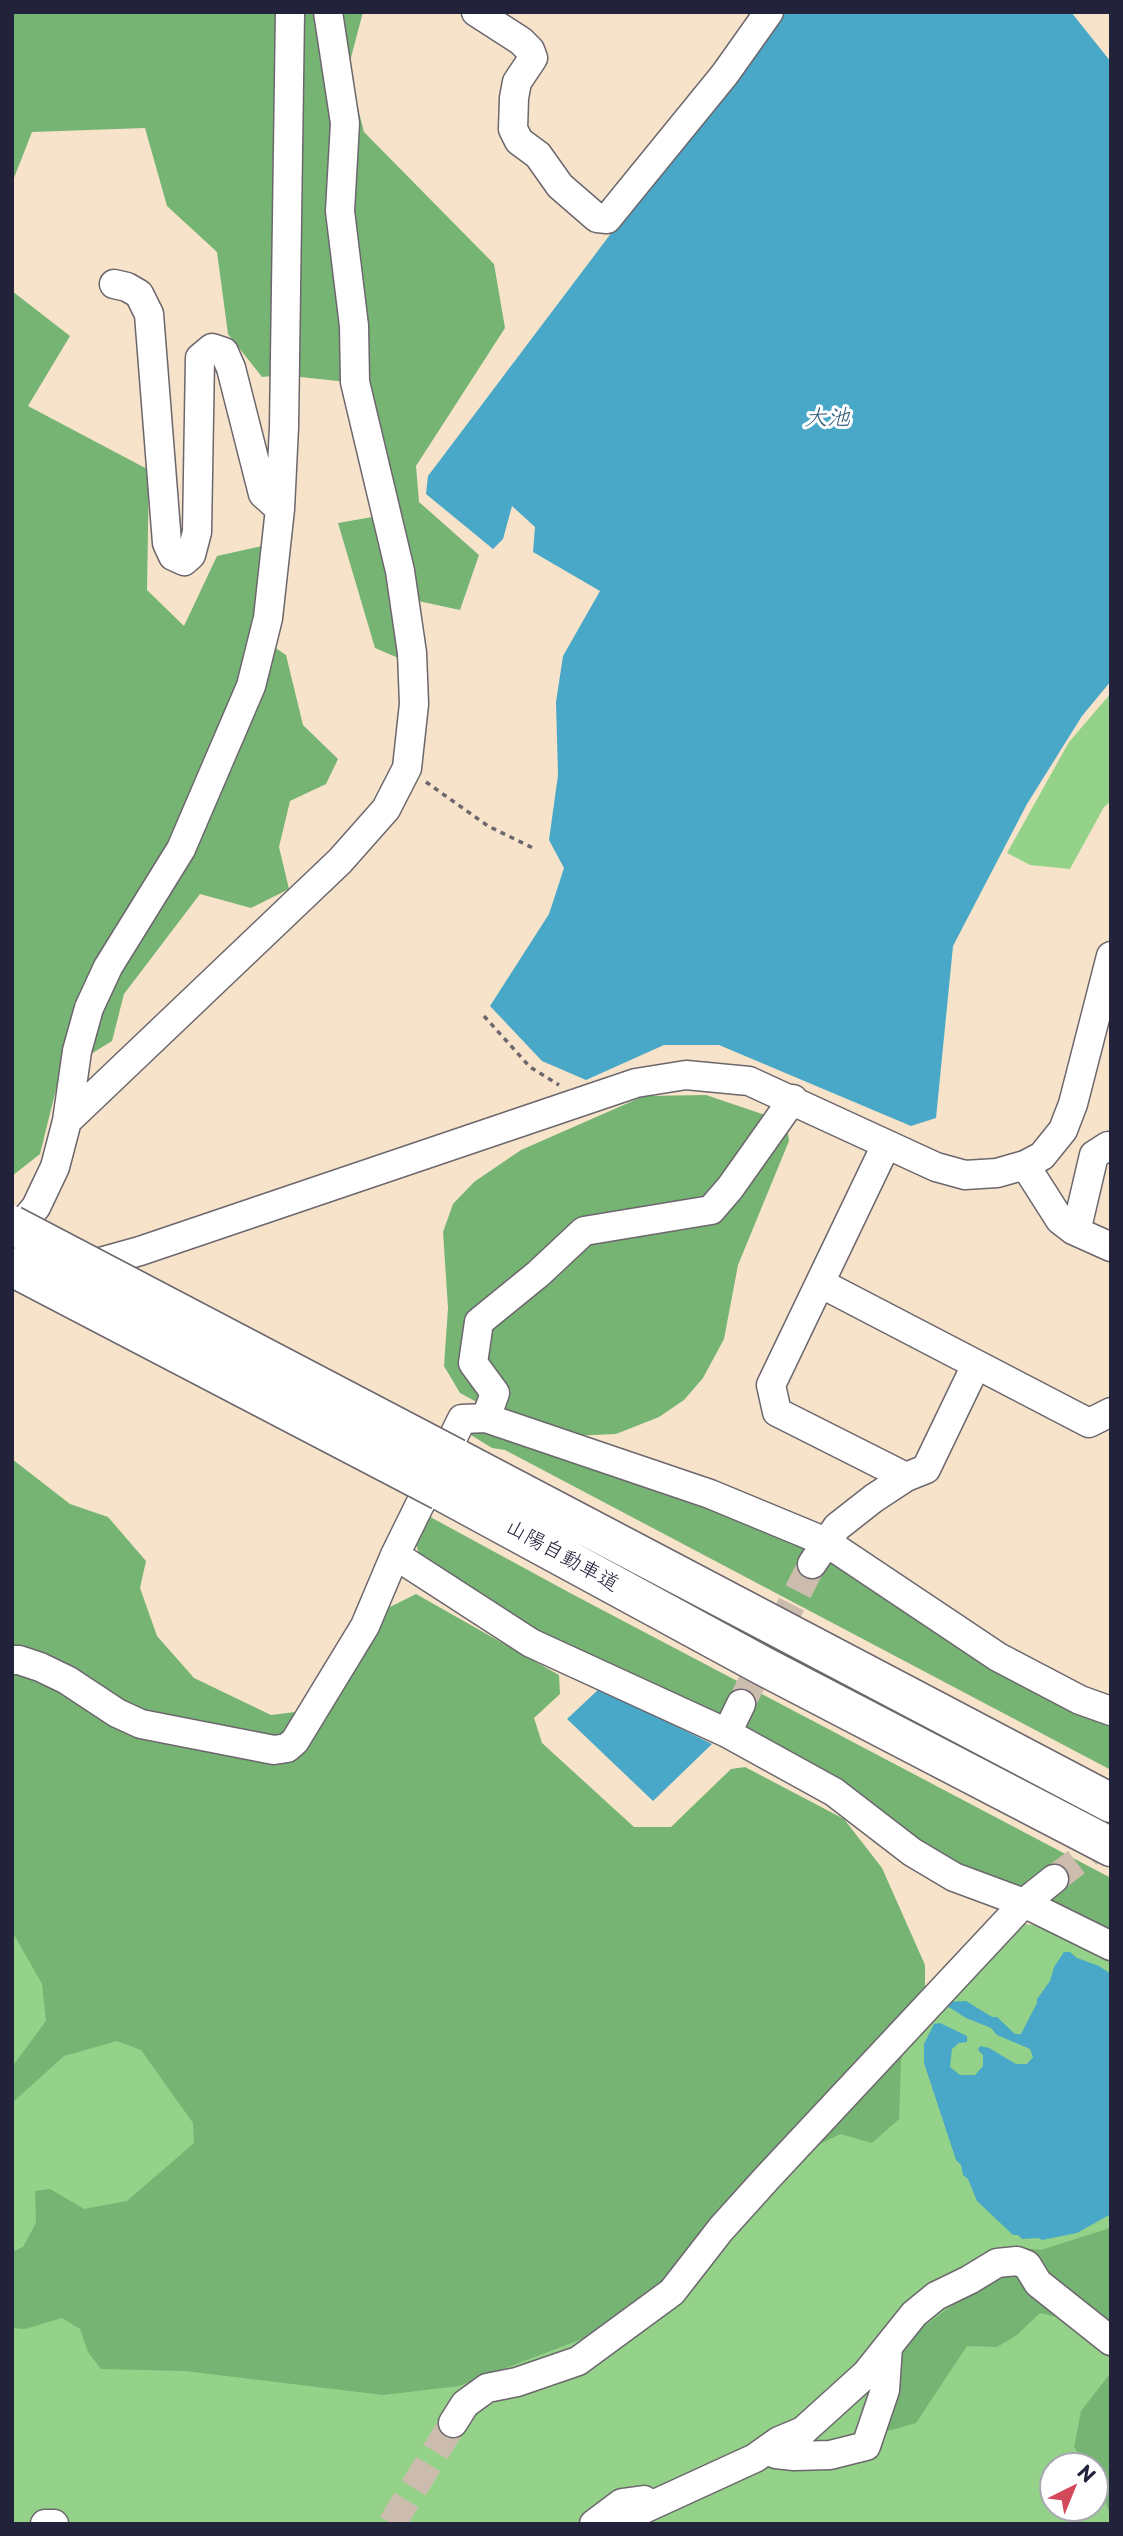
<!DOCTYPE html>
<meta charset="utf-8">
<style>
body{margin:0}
#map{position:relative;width:1123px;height:2536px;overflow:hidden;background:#f6e3ca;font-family:"Playpen Sans",sans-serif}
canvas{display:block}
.frame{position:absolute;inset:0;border:14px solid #22223b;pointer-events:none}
.north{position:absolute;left:1039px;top:2452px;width:70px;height:70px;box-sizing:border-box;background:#fff;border:2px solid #a7a7b1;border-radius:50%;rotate:43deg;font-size:19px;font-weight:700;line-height:28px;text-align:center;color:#22223b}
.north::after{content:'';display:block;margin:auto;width:24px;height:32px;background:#d1495b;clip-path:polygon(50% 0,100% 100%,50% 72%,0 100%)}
</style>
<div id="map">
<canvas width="1123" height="2536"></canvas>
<div class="frame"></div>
<div class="north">N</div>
</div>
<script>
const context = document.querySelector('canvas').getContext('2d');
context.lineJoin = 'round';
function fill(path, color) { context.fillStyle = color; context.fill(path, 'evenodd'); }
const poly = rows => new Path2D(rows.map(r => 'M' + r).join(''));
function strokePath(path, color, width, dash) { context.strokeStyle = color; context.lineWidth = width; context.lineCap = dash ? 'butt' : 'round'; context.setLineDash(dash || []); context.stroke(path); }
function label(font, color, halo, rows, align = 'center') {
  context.font = font + ' "Playpen Sans","Klee One",sans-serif'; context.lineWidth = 6; context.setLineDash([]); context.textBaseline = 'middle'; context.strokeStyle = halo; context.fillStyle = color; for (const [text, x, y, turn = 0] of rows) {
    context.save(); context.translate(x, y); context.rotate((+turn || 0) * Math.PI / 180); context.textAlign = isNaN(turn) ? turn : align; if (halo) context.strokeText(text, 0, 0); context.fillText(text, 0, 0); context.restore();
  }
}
const green = poly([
 [1111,693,1111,801,1104,807,1070,869,1030,865,1007,853,1069,742],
 [12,1896,459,2369,1015,1923,1051,1927,1111,1958,1111,2524,12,2524],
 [1053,2466,1095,2466,1095,2508,1053,2508]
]);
const forest = poly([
 [12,12,363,12,348,69,364,132,494,264,505,328,416,466,419,502,479,555,460,610,395,596,403,660,375,648,338,523,378,516,347,382,282,375,262,377,228,334,217,252,167,206,145,128,32,132,12,183],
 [12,291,70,336,28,406,149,470,147,590,184,626,217,556,262,546,253,633,286,655,303,725,338,759,326,784,290,801,279,847,289,889,251,908,200,894,124,994,112,1041,60,1073,40,1154,12,1176],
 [706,1095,777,1119,787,1127,789,1141,738,1265,724,1339,703,1378,684,1400,659,1417,616,1434,571,1436,512,1421,460,1393,444,1366,448,1308,443,1232,453,1204,474,1182,521,1150,644,1096],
 [471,1427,730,1509,826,1558,1111,1718,1111,1770,505,1450,492,1448,466,1432],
 [12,1459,70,1504,108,1517,146,1561,140,1588,157,1636,194,1678,271,1715,303,1711,336,1691,370,1646,382,1611,416,1594,559,1675,560,1694,534,1718,542,1743,634,1827,671,1827,731,1769,745,1767,844,1819,882,1868,925,1965,925,1996,901,2060,899,2119,872,2143,840,2134,800,2154,681,2289,613,2327,459,2386,383,2395,185,2371,101,2369,88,2352,80,2329,62,2318,25,2329,12,2328,12,2252,23,2247,36,2223,35,2191,50,2189,84,2209,127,2201,194,2143,193,2123,141,2050,117,2041,64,2056,12,2103,12,2067,46,2021,42,1984,12,1931],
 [423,1513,572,1594,1111,1878,1111,1935,1055,1906,1052,1900,1053,1893,1001,1890,713,1718,556,1644,420,1556,414,1539],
 [1111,2226,1111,2356,1061,2318,1040,2313,1017,2335,997,2347,967,2346,916,2423,888,2431,880,2408,900,2356,919,2330,978,2286,1015,2247,1041,2250,1107,2229],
 [1111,2358,1111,2507,1109,2511,1095,2478,1095,2466,1088,2466,1074,2447,1081,2411,1109,2375]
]);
const water = poly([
 [778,12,1071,12,1111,62,1111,681,1082,716,1027,804,953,946,936,1118,911,1126,719,1045,664,1045,586,1080,542,1061,490,1006,549,914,564,868,549,840,558,775,556,702,563,656,600,591,533,552,535,527,512,506,503,539,493,549,426,494,428,476],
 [600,1688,712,1744,653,1801,567,1719],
 [1064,1952,1070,1952,1077,1958,1099,1966,1111,1974,1111,2214,1077,2233,1042,2240,1039,2238,1022,2239,1018,2235,1013,2235,977,2201,968,2179,963,2175,961,2165,956,2160,924,2063,924,2044,934,2024,940,2023,967,2036,967,2042,959,2043,952,2049,950,2067,960,2075,975,2075,983,2066,983,2055,978,2050,980,2046,989,2048,1016,2064,1027,2064,1033,2057,1030,2049,997,2035,991,2028,966,2018,944,2004,946,2002,966,2001,992,2017,997,2017,1015,2034,1021,2034,1037,2003,1037,1999,1050,1981,1054,1967]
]);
const minorTunnel = poly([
 [741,1704,812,1564],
 [1054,1879,1111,1836],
 [392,2524,453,2423]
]);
const path = poly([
 [426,782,488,826,533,848],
 [484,1016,530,1067,559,1085]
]);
const minor = poly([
 [476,12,521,41,530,50,533,58,517,82,514,98,513,129,519,141,538,155,560,186,597,218,607,219,725,74,769,12],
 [114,284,127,287,139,294,149,314,167,543,173,556,184,561,191,555,197,532,200,358,212,348,224,352,231,368,263,494,280,509],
 [67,1121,340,861,386,809,407,768,414,704,412,653,400,571,355,382,354,326,340,211,345,123,328,12],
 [886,1145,771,1385,777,1412,906,1477,926,1469,976,1365],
 [1025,1165,1060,1220,1073,1230,1111,1247],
 [1073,1230,1079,1219,1094,1155,1108,1146,1111,1147],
 [12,1236,36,1207,55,1167,67,1121,77,1051,89,1008,108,967,181,849,251,686,268,618,280,509,284,427,290,12],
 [79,1268,140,1251,636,1083,686,1075,749,1081,936,1167,965,1175,997,1173,1025,1165,1042,1156,1063,1130,1073,1104,1111,956],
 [820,1283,1089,1423,1111,1412],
 [486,1418,495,1393,473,1363,479,1322,538,1274,584,1231,711,1210,730,1188,793,1099],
 [395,1555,531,1643,727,1733,834,1792,912,1852,954,1877,1024,1903,1111,1946],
 [812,1564,837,1527,874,1498,906,1477],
 [12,1660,19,1660,40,1667,67,1680,117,1713,141,1724,274,1750,287,1748,295,1741,365,1626,395,1555,462,1419,486,1418,710,1494,826,1542,998,1657,1080,1700,1111,1711],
 [727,1733,741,1704],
 [453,2423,465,2404,487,2388,517,2382,578,2361,672,2292,721,2229,767,2178,1024,1903,1054,1879],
 [766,2450,776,2454,794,2456,830,2455,866,2446,885,2390,888,2347],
 [45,2524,54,2524],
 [594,2524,622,2503,644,2500],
 [625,2524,635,2513,755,2458,779,2441,803,2431,866,2374,914,2314,936,2296,969,2280,997,2263,1017,2261,1027,2265,1038,2283,1111,2341]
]);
const highway = poly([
 [456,1458,1111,1803],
 [441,1491,765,1667,1111,1847]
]);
const highwayBridge = poly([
 [12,1225,456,1458],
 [12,1267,441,1491]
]);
const streetNames = [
 ["山陽自動車道",562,1556,29]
];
const waterNames = [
 ["大池",827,419]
];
fill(green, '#93d288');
fill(forest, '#76b474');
fill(water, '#49a8c8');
strokePath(minorTunnel, '#ccbcad', 28, [28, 14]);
strokePath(minor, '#6c666d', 31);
strokePath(highway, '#6c666d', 41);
strokePath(path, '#6c666d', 3.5, [5, 5]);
strokePath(minor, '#fff', 28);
strokePath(highway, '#fff', 38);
strokePath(highwayBridge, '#6c666d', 41, []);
strokePath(highwayBridge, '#fff', 38);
label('21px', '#22223b', '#fff', streetNames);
label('italic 23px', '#345e7a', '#fff', waterNames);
</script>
